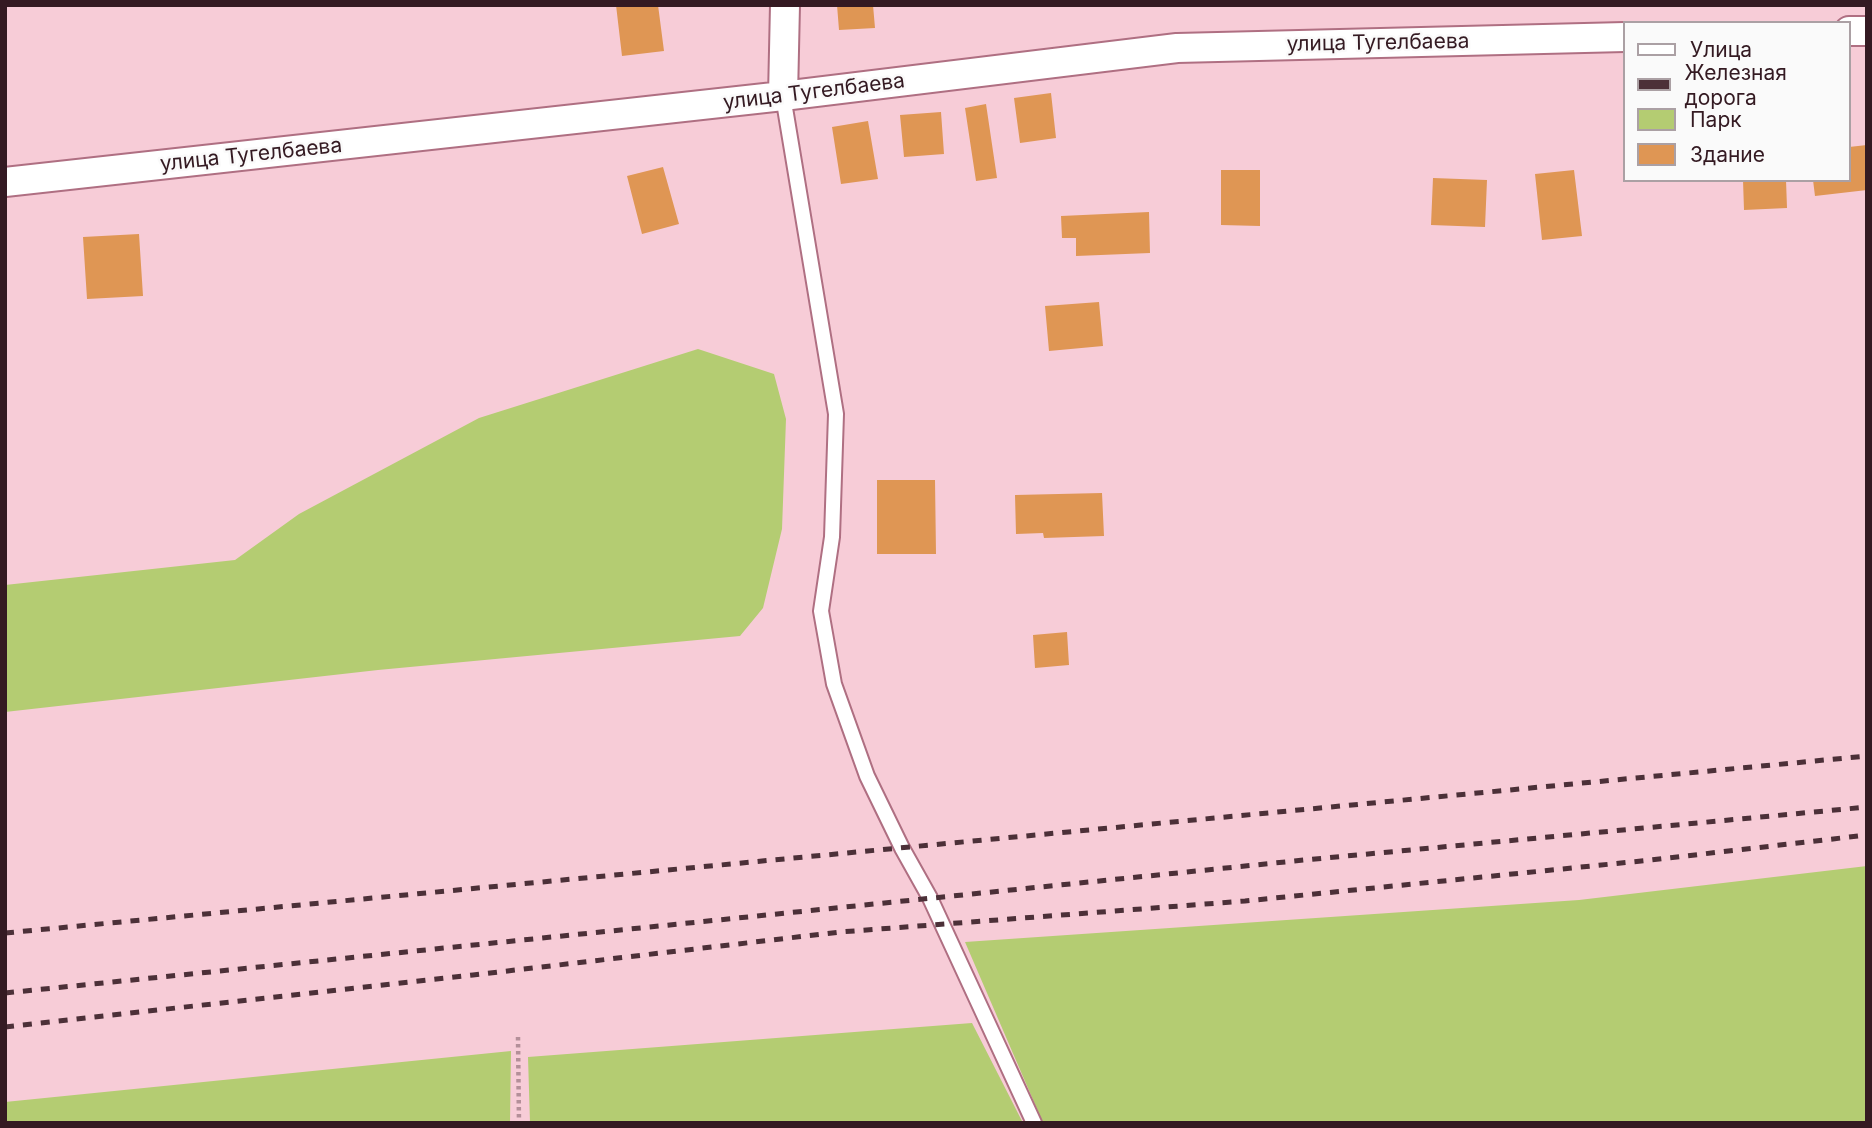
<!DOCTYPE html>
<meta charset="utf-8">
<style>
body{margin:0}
#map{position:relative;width:1872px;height:1128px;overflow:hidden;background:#f7ccd7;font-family:Inter,sans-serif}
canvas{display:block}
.frame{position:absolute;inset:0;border:7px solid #341a22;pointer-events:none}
.legend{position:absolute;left:1623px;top:21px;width:228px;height:161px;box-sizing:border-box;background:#fafafa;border:2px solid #aba0a4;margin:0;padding:9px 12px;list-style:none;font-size:21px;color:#341a22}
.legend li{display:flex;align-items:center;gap:14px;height:35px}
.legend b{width:35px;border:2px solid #aba0a4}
</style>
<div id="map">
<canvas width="1872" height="1128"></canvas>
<div class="frame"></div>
<ul class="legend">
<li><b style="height:9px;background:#fff"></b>Улица</li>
<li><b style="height:9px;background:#4c3038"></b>Железная дорога</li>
<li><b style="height:19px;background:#b4cc72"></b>Парк</li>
<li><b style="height:19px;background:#df9654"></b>Здание</li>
</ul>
</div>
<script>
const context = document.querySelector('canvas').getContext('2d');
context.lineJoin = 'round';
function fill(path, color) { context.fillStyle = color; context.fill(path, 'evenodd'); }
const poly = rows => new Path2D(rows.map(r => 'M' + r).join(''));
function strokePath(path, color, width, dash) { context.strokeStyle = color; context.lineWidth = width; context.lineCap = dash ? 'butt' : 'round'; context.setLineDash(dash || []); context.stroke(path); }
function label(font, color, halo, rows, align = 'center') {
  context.font = font + ' Inter,sans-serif'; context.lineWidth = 5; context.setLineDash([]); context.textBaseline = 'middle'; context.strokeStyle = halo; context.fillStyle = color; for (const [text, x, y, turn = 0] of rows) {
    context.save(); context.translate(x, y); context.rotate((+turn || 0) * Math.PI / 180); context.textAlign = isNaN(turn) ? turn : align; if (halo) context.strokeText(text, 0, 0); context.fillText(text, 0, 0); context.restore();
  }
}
const green = poly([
 [698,349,774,374,786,419,782,529,763,608,740,636,378,670,5,712,5,585,235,560,299,514,479,418],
 [1867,866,1867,1123,1043,1123,965,942,1579,900],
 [972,1023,1023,1123,530,1123,528,1057],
 [511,1051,510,1123,5,1123,5,1102]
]);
const building = poly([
 [616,5,658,5,664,51,622,56],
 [837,5,873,5,875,28,839,30],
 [1051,93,1056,138,1020,143,1014,98],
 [986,104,997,178,976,181,965,108],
 [941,112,944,154,904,157,900,115],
 [868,121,878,179,841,184,832,127],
 [1867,145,1867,190,1815,196,1813,180,1849,180,1849,147],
 [663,167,679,224,642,234,627,176],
 [1221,170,1260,170,1260,226,1221,225],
 [1574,170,1582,236,1542,240,1535,174],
 [1433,178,1487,180,1485,227,1431,225],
 [1743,180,1786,180,1787,208,1744,210],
 [1149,212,1150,253,1076,256,1076,238,1062,238,1061,216],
 [139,234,143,296,87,299,83,237],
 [1099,302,1103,346,1049,351,1045,306],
 [877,480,935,480,936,554,877,554],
 [1102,493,1104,536,1044,538,1043,533,1016,534,1015,495],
 [1067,632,1069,665,1035,668,1033,635]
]);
const path = poly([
 [518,1037,519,1123]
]);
const service = poly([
 [783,96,836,414,832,537,821,611,834,684,867,776,902,848,930,898,1034,1123]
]);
const minor = poly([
 [1849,31,1867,31],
 [783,96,785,5],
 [5,182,783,96,1177,48,1625,37]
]);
const rail = poly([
 [5,933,1867,756],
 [5,993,1304,860,1867,807],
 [5,1027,473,975,840,932,1245,901,1651,860,1867,835]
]);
const streetNames = [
 ["улица Тугелбаева",1378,43,-1],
 ["улица Тугелбаева",814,92,-7],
 ["улица Тугелбаева",251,155,-6]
];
fill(green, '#b4cc72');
fill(building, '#df9654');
strokePath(service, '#af6f82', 18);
strokePath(minor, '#af6f82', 32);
strokePath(path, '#b48f99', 4.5, [3.5, 3.5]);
strokePath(service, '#fff', 14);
strokePath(minor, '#fff', 28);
strokePath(rail, '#4c3038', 5, [9, 9]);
label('21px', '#341a22', '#fafafa', streetNames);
</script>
